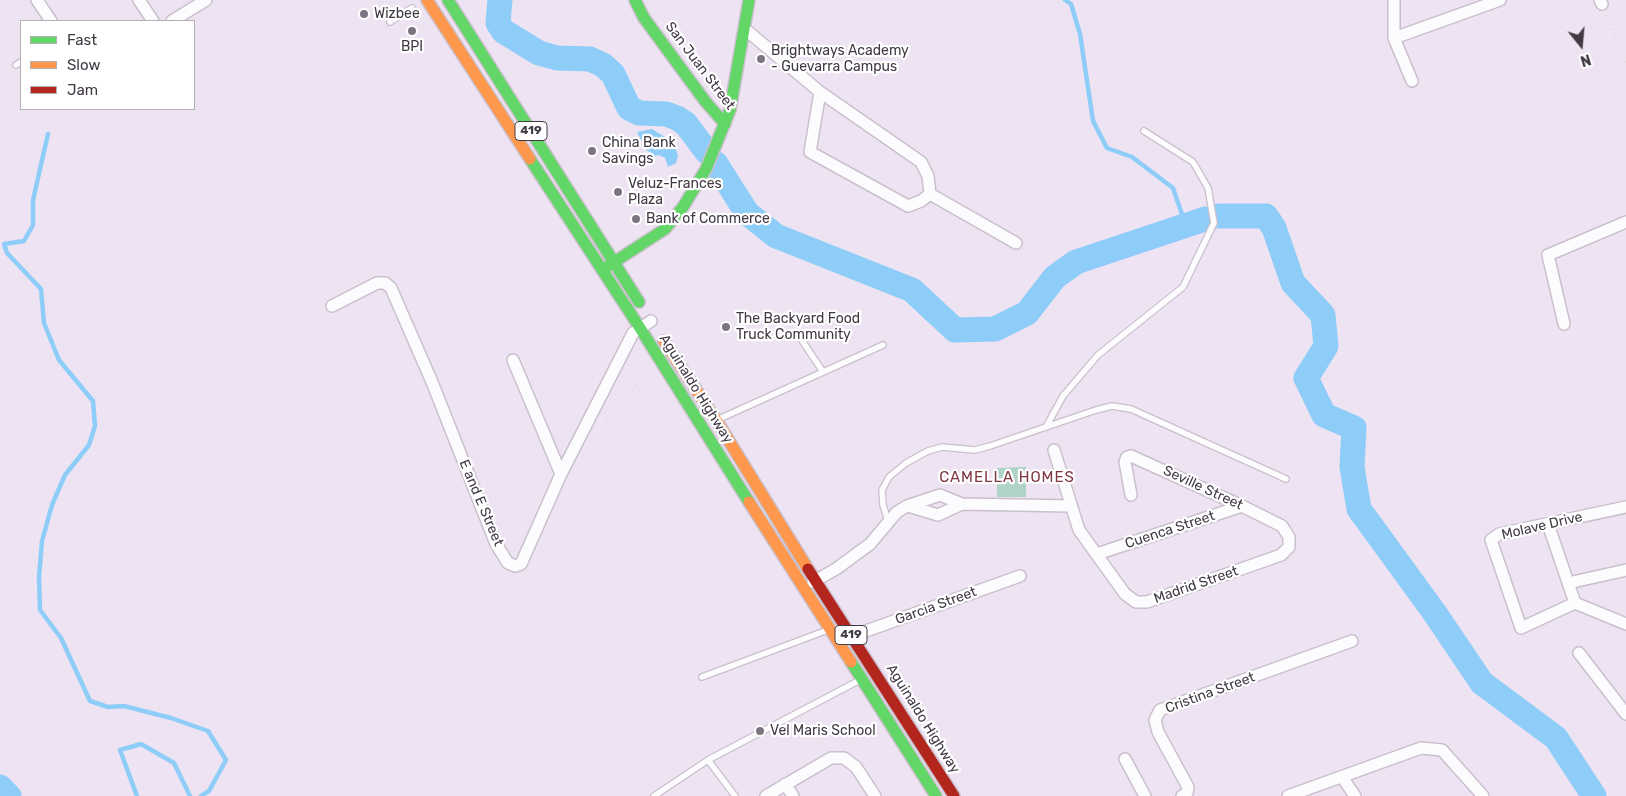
<!DOCTYPE html>
<style>
body{margin:0}
#map{position:relative;width:1626px;height:796px;overflow:hidden;background:#eee3f2;font-family:Rubik,sans-serif}
canvas{display:block}
.legend{position:absolute;left:20px;top:20px;width:175px;height:90px;box-sizing:border-box;background:#fff;border:1px solid #b3b0b4;margin:0;padding:6px 9px;list-style:none;font-size:15px;color:#413944}
.legend li{display:flex;align-items:center;gap:10px;height:25px}
.legend b{width:25px;border:1px solid #b3b0b4}
.north{position:absolute;left:1556px;top:20px;width:50px;height:50px;-webkit-text-stroke:4px #fff;paint-order:stroke;rotate:163deg;font-size:14px;font-weight:700;line-height:20px;text-align:center;color:#413944}
.north::after{content:'';display:block;margin:auto;width:18px;height:22px;background:#413944;clip-path:polygon(50% 0,100% 100%,50% 72%,0 100%)}
</style>
<div id="map">
<canvas width="1626" height="796"></canvas>
<ul class="legend">
<li><b style="height:6px;background:#63d668"></b>Fast</li>
<li><b style="height:6px;background:#ff974d"></b>Slow</li>
<li><b style="height:6px;background:#b3261e"></b>Jam</li>
</ul>
<div class="north">N</div>
</div>
<script>
const context = document.querySelector('canvas').getContext('2d');
context.lineJoin = 'round';
function fill(path, color) { context.fillStyle = color; context.fill(path, 'evenodd'); }
const poly = rows => new Path2D(rows.map(r => 'M' + r).join(''));
function strokePath(path, color, width, dash) { context.strokeStyle = color; context.lineWidth = width; context.lineCap = dash ? 'butt' : 'round'; context.setLineDash(dash || []); context.stroke(path); }
function label(font, color, halo, rows, align = 'center') {
  context.font = font + ' Rubik,sans-serif'; context.lineWidth = 4.5; context.setLineDash([]); context.textBaseline = 'middle'; context.strokeStyle = halo; context.fillStyle = color; for (const [text, x, y, turn = 0] of rows) {
    context.save(); context.translate(x, y); context.rotate((+turn || 0) * Math.PI / 180); context.textAlign = isNaN(turn) ? turn : align; if (halo) context.strokeText(text, 0, 0); context.fillText(text, 0, 0); context.restore();
  }
}
const green = poly([
 [1026,467,1026,497,997,497,997,468]
]);
const water = poly([
 [652,129,670,140,676,149,678,156,676,163,668,167,665,158,659,155,654,156,650,152,646,150,637,132]
]);
const stream = poly([
 [1065,0,1071,4,1080,34,1093,121,1107,148,1132,157,1173,188,1186,226],
 [48,134,33,200,33,225,24,241,4,244,7,253,41,289,44,323,59,360,93,401,95,426,89,445,65,475,52,505,42,541,39,577,40,610,61,638,90,701,108,707,124,706,171,718,208,731,226,760,209,791,201,796],
 [137,796,120,750,141,744,174,763,190,796]
]);
const river = poly([
 [500,0,498,23,503,31,539,53,557,58,590,59,603,65,613,74,629,108,639,113,666,114,677,118,686,124,707,152],
 [716,164,747,213,776,236,912,290,955,330,995,329,1027,313,1055,277,1076,262,1205,219],
 [1218,216,1266,216,1274,228,1293,283,1323,315,1326,346,1306,378,1324,415,1354,428,1352,467,1359,509,1434,612,1482,683,1556,738,1594,796],
 [0,787,9,796]
]);
const path = poly([
 [1606,15,1626,64],
 [1420,90,1479,159,1542,245],
 [637,386,630,375,644,366],
 [593,442,592,440,600,436,616,399,639,385]
]);
const lane = poly([
 [390,22,412,8],
 [16,65,21,62],
 [799,336,823,372],
 [719,419,883,345],
 [1046,427,1063,396,1098,355,1183,287,1214,223,1208,188,1193,162,1144,131],
 [888,521,883,505,882,490,889,477,906,463,928,451,942,447,975,450,990,446,1096,410,1112,406,1131,409,1286,479],
 [702,677,825,631],
 [708,760,735,796],
 [654,796,708,760,858,681]
]);
const street = poly([
 [37,0,51,21],
 [139,0,153,21],
 [1394,0,1394,38,1500,0],
 [1600,0,1602,4],
 [172,21,206,0],
 [745,29,820,92,921,162,928,176,930,194],
 [1394,38,1412,81],
 [820,92,810,152,908,206,921,201,930,194,1016,243],
 [332,306,377,283,385,283,391,288,432,382,496,544,508,563,515,566,521,564,561,474,633,333,651,321],
 [1564,324,1548,255,1626,222],
 [513,360,561,474],
 [1054,450,1079,530,1125,594,1136,602,1147,602,1281,555,1289,547,1289,537,1282,526,1242,506,1131,456,1127,457,1125,462,1131,495],
 [908,506,938,515,962,504],
 [1548,524,1575,603,1626,624],
 [1097,554,1242,506],
 [813,582,836,569,870,544,897,512,907,506,940,495,962,504,1071,506],
 [1568,583,1626,570],
 [1575,603,1521,628,1491,540,1499,534,1626,507],
 [852,636,1020,576],
 [1579,653,1626,714],
 [1125,759,1145,796],
 [1342,777,1355,796],
 [785,784,793,796],
 [766,796,831,758,844,758,856,767,875,796],
 [1182,796,1187,793,1188,787,1158,732,1155,720,1160,710,1352,641],
 [1288,796,1421,748,1442,750,1483,796]
]);
const fast = poly([
 [448,0,639,302],
 [635,0,644,18,705,101,725,124],
 [530,159,640,328,749,502],
 [605,268,665,229,683,207,706,169,730,110,749,0],
 [851,662,936,796]
]);
const slow = poly([
 [427,0,530,159],
 [664,341,716,420,808,569],
 [749,502,851,662]
]);
const jam = poly([
 [808,569,954,796]
]);
const markers = [
 [364,14,5,"#7e7481"],
 [412,31,5,"#7e7481"],
 [761,59,5,"#7e7481"],
 [592,151,5,"#7e7481"],
 [618,192,5,"#7e7481"],
 [636,219,5,"#7e7481"],
 [726,327,5,"#7e7481"],
 [760,731,5,"#7e7481"]
];
const shields = [
 [531,131,32],
 [851,635,32]
];
const shieldNames = [
 ["419",531,131],
 ["419",851,635]
];
const poiNames = [
 ["Wizbee",374,14],
 ["BPI",412,47,"center"],
 ["Brightways Academy",771,51],
 ["- Guevarra Campus",771,67],
 ["China Bank",602,143],
 ["Savings",602,159],
 ["Veluz-Frances",628,184],
 ["Plaza",628,200],
 ["Bank of Commerce",646,219],
 ["The Backyard Food",736,319],
 ["Truck Community",736,335],
 ["Vel Maris School",770,731]
];
const streetNames = [
 ["San Juan Street",700,66,53],
 ["Aguinaldo Highway",696,389,58],
 ["Seville Street",1203,488,25],
 ["E and E Street",481,503,67],
 ["Molave Drive",1542,526,-13],
 ["Cuenca Street",1170,530,-18],
 ["Madrid Street",1196,585,-19],
 ["Garcia Street",936,606,-20],
 ["Cristina Street",1210,693,-20],
 ["Aguinaldo Highway",923,719,58]
];
const neighbourhoodNames = [
 ["CAMELLA HOMES",1007,478]
];
fill(green, '#afd4c7');
fill(water, '#8ecdf8');
strokePath(stream, '#8ecdf8', 4.5);
strokePath(river, '#8ecdf8', 25);
strokePath(lane, '#c9c0cc', 8);
strokePath(street, '#c9c0cc', 14);
strokePath(fast, '#c9c0cc', 14);
strokePath(slow, '#c9c0cc', 14);
strokePath(jam, '#c9c0cc', 14);
strokePath(path, '#dfdbdf', 2.5, [1, 4]);
strokePath(lane, '#fcfbfd', 5.5);
strokePath(street, '#fcfbfd', 11);
strokePath(fast, '#63d668', 11);
strokePath(slow, '#ff974d', 11);
strokePath(jam, '#b3261e', 11);
for (const [x, y, r, color] of markers) { const dot = new Path2D(); dot.arc(x, y, r, 0, 2 * Math.PI); context.fillStyle = color; context.fill(dot); strokePath(dot, '#fff', 2); }
for (const [x, y, w] of shields) { const box = new Path2D(); box.roundRect(x - w / 2, y - 9.5, w, 19, 4); context.fillStyle = '#fff'; context.fill(box); strokePath(box, '#413944', 1); }
label('bold 12px', '#413944', null, shieldNames);
label('14px', '#413944', '#fff', poiNames, 'left');
label('14px', '#413944', '#fff', streetNames);
context.letterSpacing = '1px';
label('15px', '#7e3640', '#fff', neighbourhoodNames);
context.letterSpacing = '0px';
</script>
